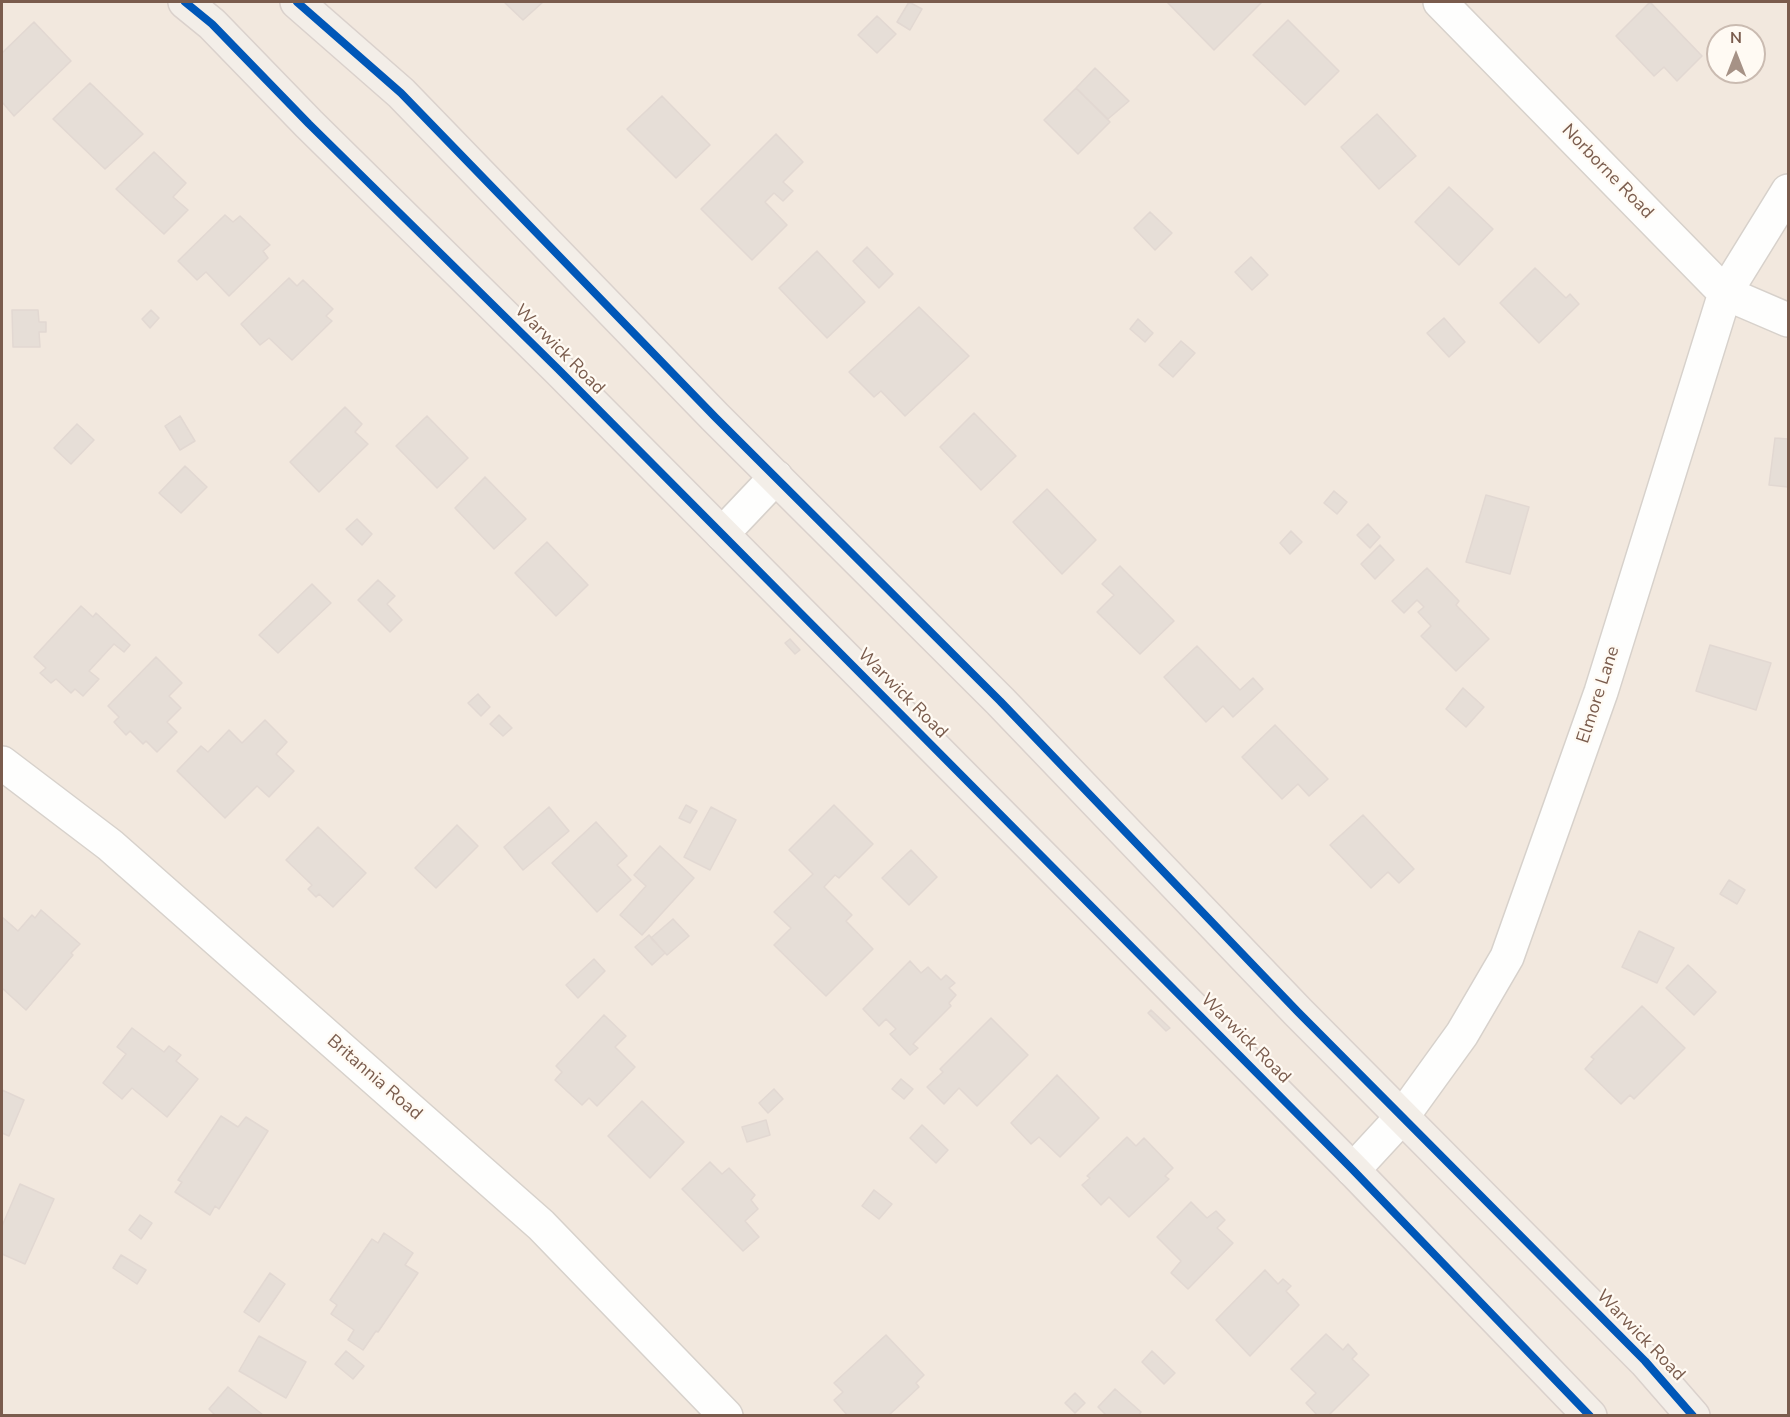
<!DOCTYPE html>
<style>
body{margin:0}
#map{position:relative;width:1790px;height:1417px;overflow:hidden;background:#f9f5f0;font-family:"Nunito Sans",sans-serif}
canvas{display:block}
.frame{position:absolute;inset:0;border:3px solid #7a5c4d;pointer-events:none}
.north{position:absolute;left:1706px;top:24px;width:60px;height:60px;box-sizing:border-box;background:#fffaf3;border:2px solid #cabbb1;border-radius:50%;rotate:0deg;font-size:16px;font-weight:700;line-height:24px;text-align:center;color:#7a5c4d}
.north::after{content:'';display:block;margin:auto;width:21px;height:27px;background:#a69286;clip-path:polygon(50% 0,100% 100%,50% 72%,0 100%)}
</style>
<div id="map">
<canvas width="1790" height="1417"></canvas>
<div class="frame"></div>
<div class="north">N</div>
</div>
<script>
const context = document.querySelector('canvas').getContext('2d');
context.lineJoin = 'round';
function fill(path, color) { context.fillStyle = color; context.fill(path, 'evenodd'); }
const poly = rows => new Path2D(rows.map(r => 'M' + r).join(''));
function strokePath(path, color, width, dash) { context.strokeStyle = color; context.lineWidth = width; context.lineCap = dash ? 'butt' : 'round'; context.setLineDash(dash || []); context.stroke(path); }
function label(font, color, halo, rows, align = 'center') {
  context.font = font + ' "Nunito Sans",sans-serif'; context.lineWidth = 4.5; context.setLineDash([]); context.textBaseline = 'middle'; context.strokeStyle = halo; context.fillStyle = color; for (const [text, x, y, turn = 0] of rows) {
    context.save(); context.translate(x, y); context.rotate((+turn || 0) * Math.PI / 180); context.textAlign = isNaN(turn) ? turn : align; if (halo) context.strokeText(text, 0, 0); context.fillText(text, 0, 0); context.restore();
  }
}
const residential = poly([
 [2,2,1788,2,1788,1415,2,1415],
 [1718,36,1754,36,1754,72,1718,72]
]);
const building = poly([
 [504,2,543,2,523,20,504,2],
 [909,2,922,9,910,30,897,22,909,2],
 [1167,2,1262,2,1214,50,1167,2],
 [1650,2,1702,56,1677,81,1664,67,1654,76,1616,36,1650,2],
 [877,16,896,34,877,53,858,35,877,16],
 [1288,20,1339,71,1305,105,1253,55,1288,20],
 [34,22,71,61,14,116,2,102,2,53,34,22],
 [1095,68,1129,101,1108,119,1076,88,1095,68],
 [90,83,143,134,105,169,53,119,90,83],
 [1076,88,1110,122,1078,154,1044,120,1076,88],
 [662,96,710,145,676,178,627,129,662,96],
 [1377,114,1416,156,1379,189,1341,147,1377,114],
 [776,134,803,162,783,182,793,191,783,201,774,193,765,202,787,225,752,260,701,209,776,134],
 [154,152,186,183,173,197,188,210,164,234,116,189,154,152],
 [1449,187,1493,229,1459,265,1415,222,1449,187],
 [1150,212,1172,233,1155,250,1134,228,1150,212],
 [225,215,233,222,240,216,270,245,263,251,268,258,229,296,206,272,197,280,178,261,225,215],
 [867,247,893,274,879,288,853,261,867,247],
 [817,251,865,302,827,338,779,288,817,251],
 [1251,257,1268,275,1252,290,1235,272,1251,257],
 [1535,268,1566,298,1570,294,1579,304,1539,343,1500,303,1535,268],
 [289,278,297,286,303,280,333,309,326,316,332,321,292,360,269,338,260,345,241,324,289,278],
 [919,307,969,356,905,416,881,391,874,397,849,372,919,307],
 [12,310,38,310,39,322,46,322,46,332,39,332,40,347,13,347,12,310],
 [151,310,159,318,150,328,142,319,151,310],
 [1444,318,1465,342,1449,357,1427,333,1444,318],
 [1138,319,1153,333,1145,342,1130,329,1138,319],
 [1181,341,1195,353,1173,377,1159,365,1181,341],
 [345,407,362,424,355,432,368,444,319,492,290,462,345,407],
 [974,413,1016,456,981,490,940,447,974,413],
 [180,416,195,441,180,450,165,426,180,416],
 [427,416,468,458,437,488,396,446,427,416],
 [77,424,94,440,71,464,54,448,77,424],
 [1775,438,1788,439,1788,487,1769,485,1775,438],
 [185,466,207,487,181,513,159,493,185,466],
 [485,477,526,519,494,549,455,508,485,477],
 [1047,489,1096,540,1062,574,1013,522,1047,489],
 [1334,491,1347,502,1337,514,1324,503,1334,491],
 [1486,495,1529,507,1510,574,1466,562,1486,495],
 [357,519,372,534,362,545,346,529,357,519],
 [1368,524,1380,537,1370,548,1357,535,1368,524],
 [1291,531,1302,542,1290,554,1280,543,1291,531],
 [547,542,588,585,556,616,515,573,547,542],
 [1380,545,1394,560,1375,579,1361,564,1380,545],
 [1120,566,1174,621,1140,654,1097,612,1114,595,1102,584,1120,566],
 [1427,568,1459,601,1456,605,1489,639,1456,671,1421,636,1431,626,1418,612,1424,607,1417,600,1404,613,1392,601,1427,568],
 [378,580,395,596,387,604,402,620,390,632,358,600,378,580],
 [312,584,331,603,278,653,259,635,312,584],
 [81,606,93,617,96,613,130,645,124,652,114,644,89,671,99,679,83,696,75,689,71,693,56,679,51,683,40,673,46,668,34,657,81,606],
 [790,639,800,650,795,654,785,643,790,639],
 [1710,645,1771,663,1756,710,1696,691,1710,645],
 [1197,646,1240,690,1253,678,1263,689,1233,717,1223,706,1206,722,1164,677,1197,646],
 [156,657,182,683,169,696,181,708,167,722,177,732,157,752,146,741,143,744,130,731,126,735,114,722,119,717,108,706,156,657],
 [1463,688,1484,707,1466,727,1446,709,1463,688],
 [478,694,490,707,481,716,468,703,478,694],
 [499,715,512,728,503,736,490,724,499,715],
 [265,720,287,742,276,754,294,771,269,797,257,786,225,818,177,771,201,746,208,752,229,730,242,743,265,720],
 [1275,725,1328,779,1309,796,1298,784,1282,799,1242,757,1275,725],
 [686,805,697,811,690,823,679,818,686,805],
 [834,805,873,844,839,878,835,875,824,887,852,915,846,921,873,949,826,996,774,945,791,928,774,912,813,874,789,850,834,805],
 [549,807,569,831,523,870,504,847,549,807],
 [711,807,736,820,710,870,684,857,711,807],
 [1363,815,1414,869,1399,883,1388,872,1371,888,1330,845,1363,815],
 [596,822,627,856,617,865,631,880,597,912,552,863,596,822],
 [457,825,478,846,436,888,415,868,457,825],
 [318,827,366,873,333,907,319,894,316,897,308,889,312,885,286,860,318,827],
 [660,846,694,878,642,935,620,915,646,886,634,875,660,846],
 [911,850,937,877,909,905,882,878,911,850],
 [1729,880,1745,890,1737,904,1720,894,1729,880],
 [41,910,80,944,71,953,73,955,26,1010,2,988,2,917,18,931,32,915,35,918,41,910],
 [673,919,689,936,667,955,651,938,673,919],
 [1639,931,1674,948,1657,983,1622,967,1639,931],
 [649,935,665,953,652,965,635,947,649,935],
 [594,959,605,971,578,998,566,985,594,959],
 [910,961,921,973,928,967,941,980,946,975,955,983,949,988,956,995,949,1003,951,1006,913,1044,918,1048,910,1055,890,1034,896,1029,886,1019,879,1026,863,1009,910,961],
 [1688,965,1716,992,1694,1015,1666,988,1688,965],
 [1642,1006,1685,1048,1634,1099,1630,1095,1621,1104,1585,1069,1594,1059,1591,1057,1642,1006],
 [1151,1010,1170,1028,1166,1031,1148,1013,1151,1010],
 [604,1015,626,1036,615,1047,635,1067,597,1106,589,1098,582,1105,555,1080,562,1072,556,1066,604,1015],
 [991,1018,1028,1055,977,1106,959,1088,944,1104,927,1087,943,1072,940,1069,991,1018],
 [132,1028,164,1052,169,1046,181,1055,176,1061,198,1079,167,1117,132,1088,122,1099,103,1083,126,1054,117,1047,132,1028],
 [1057,1075,1099,1118,1060,1157,1039,1137,1031,1144,1011,1123,1057,1075],
 [901,1079,913,1089,904,1099,892,1089,901,1079],
 [774,1089,783,1099,768,1113,759,1103,774,1089],
 [2,1090,24,1100,9,1136,2,1133,2,1090],
 [642,1101,684,1142,650,1178,608,1136,642,1101],
 [221,1116,238,1127,246,1117,268,1131,219,1209,215,1206,210,1215,175,1192,182,1182,178,1180,221,1116],
 [766,1120,770,1135,747,1142,742,1127,766,1120],
 [922,1125,948,1150,936,1163,910,1138,922,1125],
 [1127,1137,1136,1146,1144,1138,1173,1168,1165,1176,1169,1179,1129,1217,1109,1197,1101,1205,1082,1185,1090,1178,1087,1176,1127,1137],
 [710,1162,722,1174,729,1168,755,1195,751,1200,758,1209,745,1221,759,1237,743,1251,682,1189,710,1162],
 [20,1184,54,1199,25,1264,2,1254,2,1226,20,1184],
 [874,1190,892,1204,879,1219,862,1206,874,1190],
 [1191,1202,1207,1218,1216,1211,1225,1220,1217,1228,1233,1243,1188,1289,1171,1273,1181,1261,1157,1237,1191,1202],
 [140,1215,152,1223,141,1239,129,1230,140,1215],
 [384,1233,413,1253,405,1265,418,1273,378,1332,376,1331,363,1350,348,1340,354,1330,331,1314,337,1305,330,1300,372,1239,378,1243,384,1233],
 [121,1255,146,1270,137,1284,113,1268,121,1255],
 [1265,1270,1278,1284,1283,1279,1291,1286,1286,1291,1299,1305,1250,1356,1216,1320,1265,1270],
 [270,1273,285,1284,259,1322,244,1312,270,1273],
 [1326,1334,1343,1350,1348,1344,1357,1354,1352,1359,1369,1375,1328,1416,1318,1416,1306,1403,1316,1393,1291,1369,1326,1334],
 [886,1335,924,1375,916,1383,919,1387,888,1416,848,1416,834,1400,843,1392,834,1383,886,1335],
 [259,1336,306,1362,286,1398,239,1371,259,1336],
 [346,1351,364,1366,353,1379,335,1364,346,1351],
 [1152,1351,1175,1373,1164,1384,1142,1362,1152,1351],
 [228,1387,263,1415,263,1416,216,1416,209,1409,228,1387],
 [1115,1389,1141,1412,1138,1416,1107,1416,1098,1407,1115,1389],
 [1075,1393,1085,1403,1075,1413,1065,1403,1075,1393]
]);
const minor = poly([
 [1440,2,1725,293,1788,320],
 [722,534,776,477],
 [2,763,110,845,541,1225,726,1416],
 [1353,1170,1402,1117,1462,1034,1507,957,1601,692,1725,293,1788,191]
]);
const major = poly([
 [185,2,212,24,309,124,558,369,722,534,1353,1170,1590,1416],
 [297,2,401,93,715,417,1000,701,1298,1012,1645,1361,1693,1416]
]);
const cycleway = poly([
 [185,2,212,24,309,124,558,369,722,534,1353,1170,1590,1416],
 [297,2,401,93,715,417,1000,701,1298,1012,1645,1361,1693,1416]
]);
const streetNames = [
 ["Norborne Road",1607,172,46],
 ["Warwick Road",559,350,45],
 ["Warwick Road",902,694,45],
 ["Elmore Lane",1599,695,-72],
 ["Warwick Road",1245,1039,45],
 ["Britannia Road",374,1078,41],
 ["Warwick Road",1640,1336,46]
];
fill(residential, '#f2e8de');
fill(building, '#e6ded7');
strokePath(building, '#e2d8d2', 1.5);
strokePath(minor, '#d7d1cb', 36);
strokePath(major, '#dad1cc', 36);
strokePath(minor, '#fefefd', 33);
strokePath(major, '#f3eee8', 33);
strokePath(cycleway, '#0057b8', 8);
label('18px', '#7a5c4d', '#fffaf3', streetNames);
</script>
